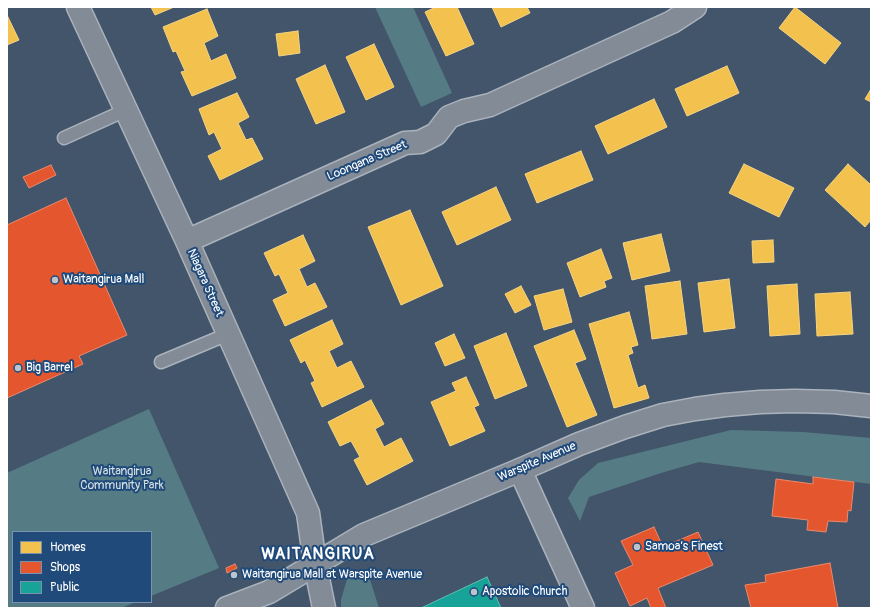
<!DOCTYPE html>
<meta charset="utf-8">
<style>
body{margin:0}
#map{position:relative;width:878px;height:615px;overflow:hidden;background:#43556a;font-family:Pangolin,sans-serif}
canvas{display:block}
.frame{position:absolute;inset:0;border:8px solid #fff;pointer-events:none}
.legend{position:absolute;left:12px;top:531px;width:140px;height:72px;box-sizing:border-box;background:#1f4a7a;border:1px solid #7992af;margin:0;padding:5px 7px;list-style:none;font-size:12px;color:#fff}
.legend li{display:flex;align-items:center;gap:8px;height:20px}
.legend b{width:20px;border:1px solid #7992af}
</style>
<div id="map">
<canvas width="878" height="615"></canvas>
<div class="frame"></div>
<ul class="legend">
<li><b style="height:11px;background:#f2c14e"></b>Homes</li>
<li><b style="height:11px;background:#e4572e"></b>Shops</li>
<li><b style="height:11px;background:#17a398"></b>Public</li>
</ul>
</div>
<script>
const context = document.querySelector('canvas').getContext('2d');
context.lineJoin = 'round';
function fill(path, color) { context.fillStyle = color; context.fill(path, 'evenodd'); }
const poly = rows => new Path2D(rows.map(r => 'M' + r).join(''));
function strokePath(path, color, width, dash) { context.strokeStyle = color; context.lineWidth = width; context.lineCap = dash ? 'butt' : 'round'; context.setLineDash(dash || []); context.stroke(path); }
function label(font, color, halo, rows, align = 'center') {
  context.font = font + ' Pangolin,sans-serif'; context.lineWidth = 4; context.setLineDash([]); context.textBaseline = 'middle'; context.strokeStyle = halo; context.fillStyle = color; for (const [text, x, y, turn = 0] of rows) {
    context.save(); context.translate(x, y); context.rotate((+turn || 0) * Math.PI / 180); context.textAlign = isNaN(turn) ? turn : align; if (halo) context.strokeText(text, 0, 0); context.fillText(text, 0, 0); context.restore();
  }
}
const green = poly([
 [375,7,413,7,452,93,421,107],
 [149,409,219,568,151,596,151,532,13,532,13,602,136,602,121,608,7,608,7,473],
 [731,430,803,432,871,438,871,484,699,462,661,473,589,497,580,521,568,498,579,480,598,463],
 [367,570,379,608,341,608,341,600,347,579]
]);
const homes = poly([
 [151,7,174,7,155,15,151,7],
 [436,7,457,7,474,44,446,56,425,12,436,7],
 [492,7,527,7,530,13,501,27,492,7],
 [795,7,841,43,825,64,779,28,795,7],
 [207,9,218,36,204,43,211,61,226,54,236,78,192,96,181,72,185,71,176,51,173,52,163,27,207,9],
 [7,15,19,40,7,45,7,15],
 [298,31,300,53,279,56,276,34,298,31],
 [374,44,394,87,366,100,346,57,374,44],
 [325,65,345,112,316,124,296,79,325,65],
 [727,66,739,93,687,116,675,89,727,66],
 [871,89,871,102,865,99,871,89],
 [237,93,249,117,238,123,246,140,252,138,263,159,220,180,208,156,222,149,214,132,209,135,199,109,237,93],
 [654,99,667,127,608,154,595,126,654,99],
 [581,151,593,180,537,203,525,174,581,151],
 [744,164,794,188,779,217,729,193,744,164],
 [848,164,871,185,871,220,865,227,825,190,848,164],
 [496,187,511,220,457,245,442,212,496,187],
 [410,210,443,286,401,305,368,227,410,210],
 [661,234,670,271,632,280,623,243,661,234],
 [303,235,315,261,299,269,307,287,315,283,327,307,285,326,273,300,288,293,279,274,275,276,264,253,303,235],
 [773,240,774,262,753,263,752,241,773,240],
 [601,249,612,278,604,281,606,287,580,297,567,263,601,249],
 [729,279,735,328,704,332,698,283,729,279],
 [680,281,687,334,652,339,645,286,680,281],
 [797,284,800,334,770,336,767,286,797,284],
 [521,286,531,305,515,313,505,294,521,286],
 [563,289,572,322,544,330,534,296,563,289],
 [850,292,853,334,817,336,815,294,850,292],
 [629,312,638,345,631,347,633,353,628,355,638,388,645,385,649,398,614,408,589,324,629,312],
 [332,320,343,344,329,351,337,368,351,361,364,387,322,407,311,383,315,381,305,360,301,363,290,340,332,320],
 [574,330,586,359,575,363,597,415,567,427,534,346,574,330],
 [506,333,527,386,495,399,474,346,506,333],
 [454,334,465,358,445,366,435,343,454,334],
 [466,377,479,405,474,407,485,431,450,446,431,402,456,391,452,383,466,377],
 [371,400,384,424,375,429,384,447,401,438,413,461,367,485,354,460,360,457,351,441,340,446,328,422,371,400]
]);
const shops = poly([
 [51,165,56,175,29,188,23,177,51,165],
 [66,198,127,335,79,356,83,364,7,398,7,225,66,198],
 [813,477,854,482,851,511,848,510,847,522,828,521,826,532,807,530,808,520,772,516,776,479,813,484,813,477],
 [654,527,663,547,698,532,713,565,658,588,666,608,651,608,647,598,630,606,615,573,633,565,621,541,654,527],
 [830,563,838,608,751,608,745,585,766,582,765,575,830,563],
 [235,564,237,568,227,573,226,568,235,564]
]);
const public = poly([
 [487,577,501,608,421,608,487,577]
]);
const service = poly([
 [64,138,126,110],
 [161,362,228,334]
]);
const minor = poly([
 [78,7,187,241,308,513,315,564],
 [187,241,405,143,420,142,436,134,449,117,464,111,490,105,672,22,695,7],
 [520,470,583,608]
]);
const secondary = poly([
 [315,564,324,608],
 [227,608,269,592,364,535,520,470,579,444,625,427,663,415,695,409,725,405,760,402,795,401,834,402,871,406]
]);
const markers = [
 [55,280,4,"#bdc4cb"],
 [18,368,4,"#bdc4cb"],
 [637,547,4,"#bdc4cb"],
 [234,575,4,"#bdc4cb"],
 [474,592,4,"#bdc4cb"]
];
const streetNames = [
 ["Loongana Street",367,161,-23],
 ["Niagara Street",205,283,66],
 ["Warspite Avenue",537,462,-23]
];
const poiNames = [
 ["Waitangirua Mall",63,280],
 ["Big Barrel",26,368],
 ["Samoa’s Finest",645,547],
 ["Waitangirua Mall at Warspite Avenue",242,575],
 ["Apostolic Church",482,592]
];
const parkNames = [
 ["Waitangirua",122,472],
 ["Community Park",122,486]
];
const districtNames = [
 ["WAITANGIRUA",318,555]
];
fill(green, '#557c85');
fill(homes, '#f2c14e');
strokePath(homes, '#f6d483', 1);
fill(shops, '#e4572e');
strokePath(shops, '#ec896d', 1);
fill(public, '#17a398');
strokePath(public, '#5dbfb7', 1);
strokePath(service, '#aab2bc', 15);
strokePath(minor, '#aab2bc', 25);
strokePath(secondary, '#aab2bc', 25);
strokePath(service, '#828b96', 12);
strokePath(minor, '#828b96', 22);
strokePath(secondary, '#828b96', 22);
for (const [x, y, r, color] of markers) { const dot = new Path2D(); dot.arc(x, y, r, 0, 2 * Math.PI); context.fillStyle = color; context.fill(dot); strokePath(dot, '#1f4a7a', 1.5); }
label('12px', '#fff', '#1f4a7a', streetNames);
label('12px', '#fff', '#1f4a7a', poiNames, 'left');
label('12px', '#d5e0e2', '#1f4a7a', parkNames);
context.letterSpacing = '1px';
label('bold 16px', '#fff', '#1f4a7a', districtNames);
context.letterSpacing = '0px';
</script>
